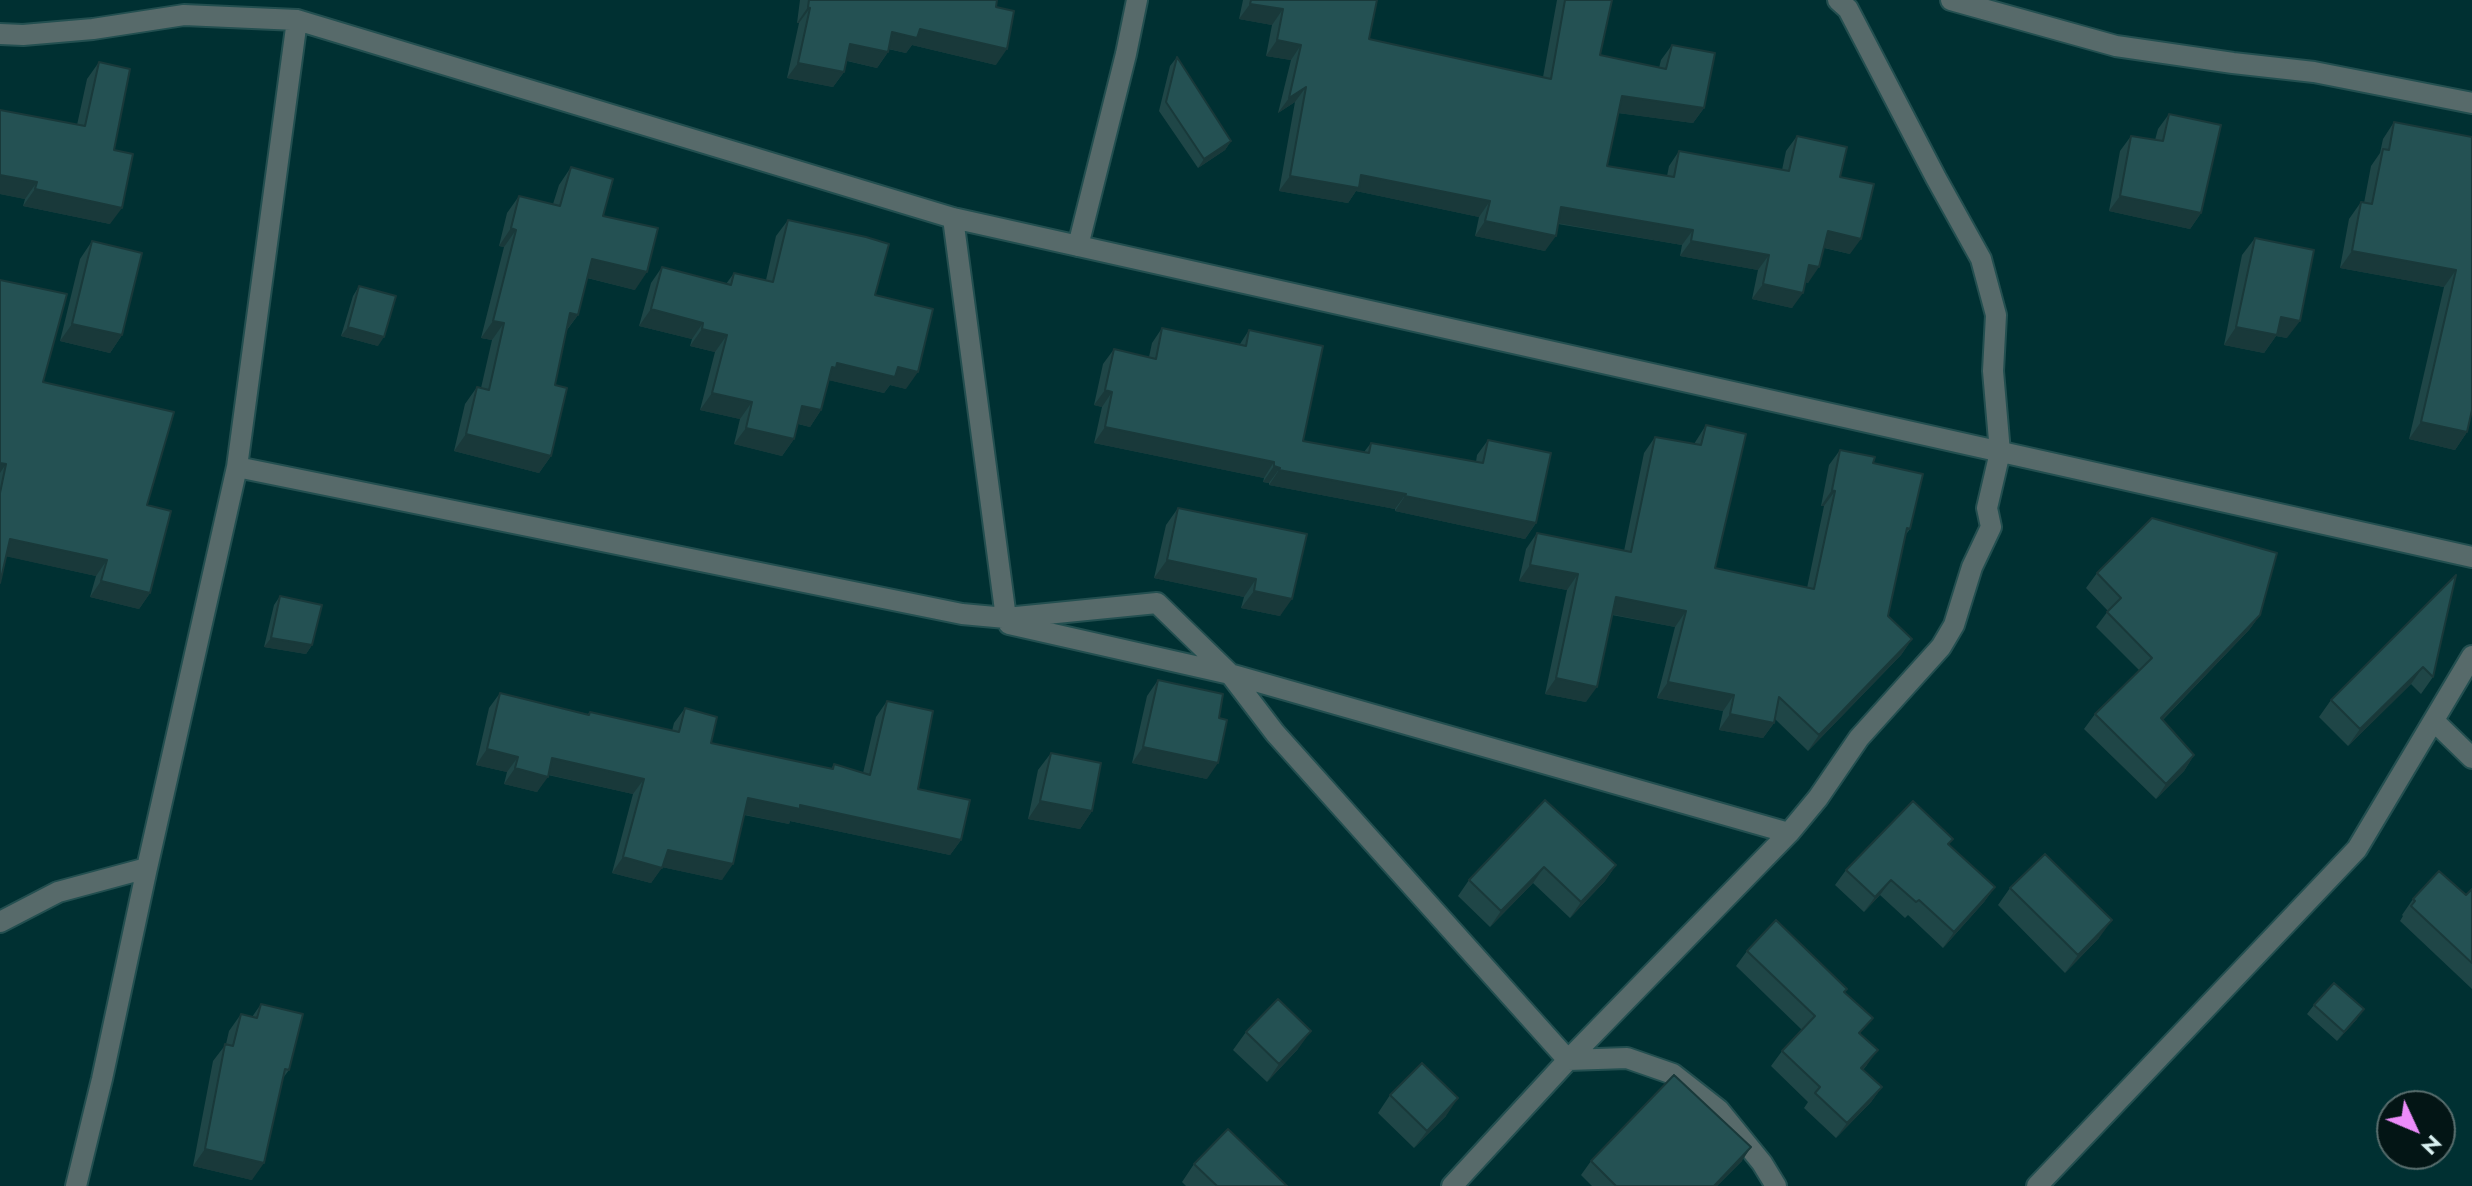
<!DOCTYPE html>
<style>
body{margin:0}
#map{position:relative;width:2472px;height:1186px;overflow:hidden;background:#003032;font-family:Jost,sans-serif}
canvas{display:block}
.north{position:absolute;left:2376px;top:1090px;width:80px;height:80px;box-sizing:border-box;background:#031515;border:2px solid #586d6d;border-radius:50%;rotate:134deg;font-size:22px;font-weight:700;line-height:32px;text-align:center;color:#d8f0f0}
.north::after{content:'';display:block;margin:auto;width:28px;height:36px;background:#ec8cfa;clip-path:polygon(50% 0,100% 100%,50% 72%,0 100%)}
</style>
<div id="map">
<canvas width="2472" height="1186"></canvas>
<div class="north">N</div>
</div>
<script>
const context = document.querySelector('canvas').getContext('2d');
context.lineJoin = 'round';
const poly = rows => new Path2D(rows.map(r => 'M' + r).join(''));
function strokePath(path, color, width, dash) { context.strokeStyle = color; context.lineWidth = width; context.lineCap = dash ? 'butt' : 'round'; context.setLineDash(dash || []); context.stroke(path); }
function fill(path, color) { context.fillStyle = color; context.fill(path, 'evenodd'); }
const street = poly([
 [1951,0,2116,46,2233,63,2314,72,2472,103],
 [0,34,23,35,93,29,184,15,297,20,953,218,2472,557],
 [953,218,1006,618,1157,603,1230,674,1275,733,1568,1060,1627,1058,1673,1074,1719,1110,1762,1163,1776,1186],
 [1078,246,1126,54,1137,0],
 [237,467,297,20],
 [1009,624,1230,674,1789,833],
 [2434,721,2472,758],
 [0,922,58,892,147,868,237,467,962,614,1006,618],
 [76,1186,102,1079,147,868],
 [1452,1186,1568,1060,1789,833,1818,798,1859,738,1941,647,1954,625,1972,567,1991,527,1987,508,2000,452,1993,371,1996,315,1981,259,1936,178,1848,9,1838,0],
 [2037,1186,2357,849,2472,656]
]);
const wall = poly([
 [800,0,997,0,996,65,912,45,906,53,888,49,888,52,877,68,847,61,844,72,833,87,787,78,799,23,797,23],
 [1243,0,1377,0,1369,39,1543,77,1557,0,1612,0,1600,55,1659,68,1661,60,1672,45,1704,108,1693,123,1618,113,1607,166,1667,176,1669,166,1679,151,1782,170,1786,151,1797,136,1840,177,1850,254,1824,248,1808,283,1805,282,1792,308,1752,299,1758,270,1680,256,1682,245,1558,224,1545,251,1475,236,1479,217,1356,191,1348,203,1279,191,1295,102,1278,113,1291,60,1266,56,1272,25,1239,19],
 [1177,57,1231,141,1225,150,1198,168,1159,111,1170,66],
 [99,62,114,150,110,224,23,206,25,199,0,194,77,125,87,79],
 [2169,114,2201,213,2190,229,2109,211,2120,151,2131,136,2155,140,2158,129],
 [2394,122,2472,137,2467,432,2455,450,2409,439,2444,287,2340,268,2349,219,2361,202,2364,203,2371,166,2380,153,2383,139],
 [571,167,603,216,635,290,587,278,578,315,567,330,555,385,551,456,539,473,454,451,465,404,477,387,481,388,492,340,481,338,504,247,499,246,507,213,519,196,553,204,559,185],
 [788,220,875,295,906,389,890,385,884,393,829,380,821,410,810,427,798,424,794,439,782,456,734,444,740,419,700,410,715,352,690,346,692,339,639,326,651,283,662,267,726,284,734,273,766,280,776,236],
 [2255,238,2287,338,2276,336,2264,353,2224,345,2242,255],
 [92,241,122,335,110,353,60,341,80,259],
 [0,280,43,382,147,505,150,593,139,609,90,597,96,576,6,556,0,583],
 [359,286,378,346,341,336,353,296],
 [1162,328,1240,344,1249,330,1303,441,1364,452,1371,443,1476,462,1477,455,1488,440,1536,523,1525,539,1395,511,1395,509,1269,485,1269,483,1263,482,1264,478,1094,443,1102,407,1094,405,1103,364,1114,349,1149,357,1152,343],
 [1706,425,1715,568,1807,588,1824,506,1821,506,1829,465,1840,450,1873,463,1910,529,1905,536,1888,616,1912,639,1901,655,1808,751,1775,719,1774,723,1763,738,1719,730,1723,711,1657,698,1675,627,1612,615,1586,702,1545,694,1567,590,1519,581,1526,549,1537,533,1624,551,1644,453,1655,437,1694,444],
 [1178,508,1307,534,1280,616,1241,608,1244,597,1154,578,1166,525],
 [2097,573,2260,615,2249,630,2163,720,2194,755,2184,771,2156,799,2084,729,2095,714,2139,670,2096,627,2108,611,2086,588],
 [2456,575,2433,677,2421,694,2411,684,2348,746,2319,717,2331,700],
 [280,596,312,645,306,654,264,647,274,605],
 [1158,680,1207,779,1132,763,1147,696],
 [500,693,588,714,590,712,672,731,674,723,685,708,711,743,831,769,834,764,863,773,876,717,887,701,918,789,961,840,950,855,790,821,789,824,744,815,722,880,662,867,651,883,612,873,633,794,548,775,537,792,504,784,507,772,476,765,489,708],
 [1051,753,1092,811,1080,829,1028,819,1038,770],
 [1545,800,1616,865,1605,881,1570,918,1533,883,1490,927,1458,896,1469,880],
 [1949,845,1995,887,1984,902,1943,948,1908,915,1905,918,1880,895,1864,912,1835,885,1846,870],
 [2010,888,2099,938,2065,973,1998,905],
 [2472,889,2472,989,2400,921,2403,916,2402,915,2413,899,2466,895],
 [1747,951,1845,992,1861,1034,1867,1065,1863,1070,1882,1087,1871,1102,1836,1138,1804,1108,1808,1102,1771,1066,1782,1051,1802,1030,1736,966],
 [261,1004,289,1070,283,1078,252,1180,193,1166,213,1061,226,1044,229,1031,241,1014,252,1017],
 [2314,1005,2357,1019,2337,1041,2307,1014],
 [1246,1032,1298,1049,1267,1082,1233,1050],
 [1390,1095,1446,1116,1414,1148,1378,1113],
 [1591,1161,1742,1161,1717,1186,1592,1186,1581,1175],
 [1194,1164,1287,1186,1186,1186,1182,1182]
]);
const shadedWall = poly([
 [1250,4,1283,9,1272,25,1239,19],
 [808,7,810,8,799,23,797,23],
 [920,29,1007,49,996,65,912,45,906,53,881,47,892,32],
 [1277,40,1301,45,1291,60,1266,56],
 [850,44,888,52,877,68,840,59],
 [798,63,844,72,833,87,787,78],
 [1306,87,1295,102,1278,113,1289,98],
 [1622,96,1704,108,1693,123,1611,112],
 [1231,141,1225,150,1198,168,1204,159],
 [0,175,37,182,25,199,0,194],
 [1361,175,1490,201,1479,217,1356,191,1348,203,1279,191,1290,176],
 [35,189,122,208,110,224,23,206],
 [2120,196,2201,213,2190,229,2109,211],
 [1561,207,1693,230,1682,245,1551,222],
 [1485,221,1556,236,1545,251,1475,236],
 [511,228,516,230,504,247,499,246],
 [1828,231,1861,239,1850,254,1817,246],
 [1691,241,1769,255,1758,270,1680,256],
 [2352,251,2456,270,2444,287,2340,268],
 [592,259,647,272,635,290,580,276],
 [1809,265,1819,267,1808,283,1798,280],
 [1763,284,1803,293,1792,308,1752,299],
 [651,309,703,323,692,339,639,326],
 [570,313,578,315,565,332],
 [2281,317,2300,321,2287,338,2276,336,2264,353,2224,345,2236,327],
 [493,321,504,323,492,340,481,338],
 [72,324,122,335,110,353,60,341],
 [348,327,384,337,378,346,341,336],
 [702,329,727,335,715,352,690,346],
 [837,363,898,367,918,372,906,389,890,385,884,393,828,380,832,367],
 [1105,390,1112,392,1102,407,1094,405],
 [712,393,752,402,740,419,700,410],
 [802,406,821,410,810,427,791,422],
 [2421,422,2467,432,2455,450,2409,439],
 [1105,427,1274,462,1264,478,1094,443],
 [746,428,794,439,782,456,734,444],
 [466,434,551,456,539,473,454,451],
 [0,463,6,464,0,473],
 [1274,466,1280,468,1269,483,1263,482],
 [1279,470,1406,494,1395,509,1269,485],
 [1832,490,1835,491,1824,506,1821,506],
 [1405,496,1536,523,1525,539,1395,511],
 [10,539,107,560,96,576,0,555],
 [1167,560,1256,579,1244,597,1154,578],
 [1530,565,1578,574,1567,590,1519,581],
 [101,581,150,593,139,609,90,597],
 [1254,591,1292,599,1280,616,1241,608],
 [1616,597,1686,611,1675,627,1605,613],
 [2260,615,2249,630,2150,733,2161,718],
 [271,638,312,645,306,654,264,647],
 [1912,639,1901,655,1808,751,1819,735],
 [2423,667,2411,684,2348,746,2360,729],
 [1556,678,1597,687,1586,702,1545,694],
 [1668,682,1734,695,1723,711,1657,698],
 [1730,714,1774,723,1763,738,1719,730],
 [1143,747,1218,763,1207,779,1132,763],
 [487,749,518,757,507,772,476,765],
 [2194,755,2184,771,2156,799,2166,784],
 [552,758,644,779,633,794,541,773],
 [515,768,548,777,537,792,504,784],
 [748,798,800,805,961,840,950,855,790,821,789,824,737,813],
 [1040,801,1092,811,1080,829,1028,819],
 [668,850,733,864,722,880,657,866],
 [623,857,662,868,651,883,612,873],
 [1616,865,1605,881,1570,918,1581,902],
 [1544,867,1533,883,1490,927,1501,911],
 [1891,880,1880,895,1864,912,1875,897],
 [1995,887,1984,902,1943,948,1954,932],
 [2112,920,2099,938,2065,973,2078,955],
 [2364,1009,2357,1019,2337,1041,2344,1032],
 [1311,1031,1298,1049,1267,1082,1279,1064],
 [1878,1050,1867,1065,1850,1083,1861,1068],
 [1882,1087,1871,1102,1836,1138,1847,1123],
 [1458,1098,1446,1116,1414,1148,1427,1131],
 [1751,1147,1742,1161,1717,1186,1714,1186],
 [205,1149,264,1163,252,1180,193,1166]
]);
const building = poly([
 [809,0,997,0,996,7,1014,11,1007,49,920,29,917,38,892,32,888,52,850,44,844,72,798,63,810,8,808,7,809,0],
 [1251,0,1377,0,1369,39,1551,79,1565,0,1612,0,1600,55,1666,69,1672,45,1715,53,1704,108,1622,96,1607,166,1674,177,1679,151,1789,171,1797,136,1847,147,1840,177,1874,184,1861,239,1828,231,1819,267,1809,265,1803,293,1763,284,1769,255,1691,241,1693,230,1561,207,1556,236,1485,221,1490,201,1361,175,1359,188,1290,176,1306,87,1289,98,1301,45,1277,40,1283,9,1250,4,1251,0],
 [1177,57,1231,141,1204,159,1166,102,1177,57],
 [99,62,130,69,114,150,133,154,122,208,35,189,37,182,0,175,0,110,85,126,99,62],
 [2169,114,2221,125,2201,213,2120,196,2131,136,2163,141,2169,114],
 [2394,122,2472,137,2472,410,2467,432,2421,422,2456,270,2352,251,2361,202,2372,204,2383,149,2389,150,2394,122],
 [571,167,613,179,603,216,658,228,647,272,592,259,578,315,570,313,555,385,567,388,551,456,466,434,477,387,489,390,504,323,493,321,516,230,511,228,519,196,560,206,571,167],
 [788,220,866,237,889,244,875,295,933,309,918,372,898,367,895,377,837,363,836,368,832,367,821,410,802,406,794,439,746,428,752,402,712,393,727,335,702,329,703,323,651,309,662,267,731,285,734,273,773,282,788,220],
 [2255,238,2314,250,2300,321,2281,317,2277,335,2236,327,2255,238],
 [92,241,142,253,122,335,72,324,92,241],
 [0,280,67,294,43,382,174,412,147,505,171,511,150,593,101,581,107,560,10,539,0,583,0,493,6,464,0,463,0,280],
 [359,286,396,296,384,337,348,327,359,286],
 [1162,328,1246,346,1249,330,1323,346,1303,441,1369,453,1371,443,1483,463,1488,440,1551,453,1536,523,1405,496,1406,494,1279,470,1280,468,1274,466,1274,462,1105,427,1112,392,1105,390,1114,349,1156,359,1162,328],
 [1706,425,1746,434,1715,568,1814,589,1835,491,1832,490,1840,450,1875,457,1873,463,1923,474,1910,529,1907,528,1888,616,1912,639,1819,735,1779,697,1774,723,1730,714,1734,695,1668,682,1686,611,1616,597,1597,687,1556,678,1578,574,1530,565,1537,533,1631,552,1655,437,1701,445,1706,425],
 [1178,508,1307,534,1292,599,1254,591,1256,579,1167,560,1178,508],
 [2152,518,2277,553,2260,615,2161,718,2194,755,2166,784,2095,714,2152,658,2107,612,2121,598,2097,573,2152,518],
 [2456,575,2433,677,2423,667,2360,729,2331,700,2456,575],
 [280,596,322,605,312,645,271,638,280,596],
 [1158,680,1223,694,1219,718,1227,720,1218,763,1143,747,1158,680],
 [500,693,589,715,590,712,679,732,685,708,717,717,711,743,833,769,834,764,870,775,887,701,933,711,918,789,970,800,961,840,800,805,800,809,748,798,733,864,668,850,662,868,623,857,644,779,552,758,548,777,515,768,518,757,487,749,500,693],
 [1051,753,1101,763,1092,811,1040,801,1051,753],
 [1545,800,1616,865,1581,902,1544,867,1501,911,1469,880,1545,800],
 [1913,801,1953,839,1948,844,1995,887,1954,932,1919,900,1916,902,1891,880,1875,897,1846,870,1913,801],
 [2045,854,2112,920,2078,955,2010,888,2045,854],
 [2439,871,2466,895,2472,889,2472,963,2411,906,2415,901,2413,899,2439,871],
 [1776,920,1847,989,1844,992,1873,1018,1859,1033,1878,1050,1861,1068,1882,1087,1847,1123,1815,1093,1820,1087,1782,1051,1815,1016,1747,951,1776,920],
 [2334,983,2364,1009,2344,1032,2314,1005,2334,983],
 [1278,999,1311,1031,1279,1064,1246,1032,1278,999],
 [261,1004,303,1014,289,1070,285,1069,264,1163,205,1149,225,1044,233,1046,241,1014,257,1018,261,1004],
 [1422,1063,1458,1098,1427,1131,1390,1095,1422,1063],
 [1674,1075,1751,1147,1714,1186,1616,1186,1591,1161,1674,1075],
 [1228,1129,1287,1186,1217,1186,1194,1164,1228,1129]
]);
strokePath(street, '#234f50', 24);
strokePath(street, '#576a6a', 20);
fill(wall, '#1f4647');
fill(shadedWall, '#19393a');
fill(building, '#245153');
strokePath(building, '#19393a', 2);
</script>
